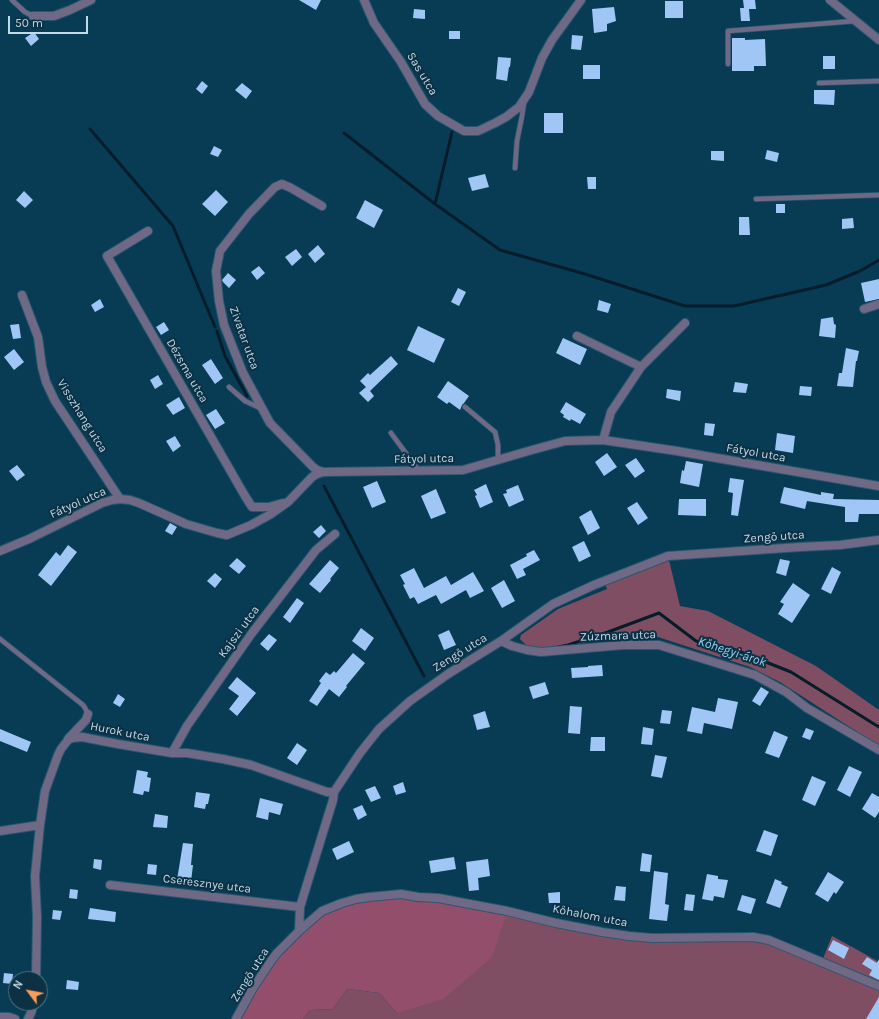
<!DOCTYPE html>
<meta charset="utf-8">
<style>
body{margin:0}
#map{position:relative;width:879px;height:1019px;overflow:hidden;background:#083c55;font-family:Karla,sans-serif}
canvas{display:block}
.north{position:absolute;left:8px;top:971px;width:40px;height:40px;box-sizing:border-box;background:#0c3144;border:1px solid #547486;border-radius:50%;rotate:302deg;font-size:11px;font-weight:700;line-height:16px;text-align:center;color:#c1d9e8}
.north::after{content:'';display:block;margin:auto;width:14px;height:18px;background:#fd9c56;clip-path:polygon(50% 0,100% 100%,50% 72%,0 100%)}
.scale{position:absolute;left:8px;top:16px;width:80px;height:18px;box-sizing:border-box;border:2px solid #c1d9e8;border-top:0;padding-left:5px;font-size:12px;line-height:14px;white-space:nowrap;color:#c1d9e8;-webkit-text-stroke:3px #0c3144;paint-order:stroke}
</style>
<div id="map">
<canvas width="879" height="1019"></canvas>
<div class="north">N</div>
<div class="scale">50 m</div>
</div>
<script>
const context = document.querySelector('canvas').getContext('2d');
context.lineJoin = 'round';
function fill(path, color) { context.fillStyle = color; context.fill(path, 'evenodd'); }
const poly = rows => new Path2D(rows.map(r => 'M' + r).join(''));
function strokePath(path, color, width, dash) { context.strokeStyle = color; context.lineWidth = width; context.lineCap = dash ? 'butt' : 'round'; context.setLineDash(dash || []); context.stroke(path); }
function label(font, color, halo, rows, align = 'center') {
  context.font = font + ' Karla,sans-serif'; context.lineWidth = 4; context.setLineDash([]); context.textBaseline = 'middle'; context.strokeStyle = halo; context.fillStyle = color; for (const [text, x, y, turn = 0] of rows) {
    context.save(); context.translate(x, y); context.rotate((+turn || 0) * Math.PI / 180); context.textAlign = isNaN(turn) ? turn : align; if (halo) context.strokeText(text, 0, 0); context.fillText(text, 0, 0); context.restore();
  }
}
const green = poly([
 [669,560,680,606,708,611,816,666,879,710,879,746,780,682,750,667,655,636,633,634,541,650,526,645,520,639,521,635,558,609,607,589,605,584],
 [507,911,629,936,753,937,822,961,832,936,863,953,879,962,879,1019,303,1019,310,1010,333,1009,347,989,379,993,397,1013]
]);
const forest = poly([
 [401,894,507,911,492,957,443,999,397,1013,379,993,347,989,333,1009,310,1010,303,1019,236,1019,263,974,308,924,342,903]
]);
const stream = poly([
 [90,129,173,226,215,327],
 [344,133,435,204,500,250,585,274,685,306,734,306,826,285,860,271,879,260],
 [435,204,452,132],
 [217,331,225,356,247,396],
 [324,486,424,676],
 [558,647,568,645,608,632,659,613,696,641,733,649,791,672,874,724,879,727]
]);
const building = poly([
 [299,0,321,0,316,10],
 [743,0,755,0,756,9,749,9,750,21,741,21,740,8,744,8],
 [665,1,683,1,683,18,665,18],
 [614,7,616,21,607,24,607,31,594,33,592,9],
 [414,9,425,10,425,19,413,18],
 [449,31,460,31,460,39,449,39],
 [34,32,39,39,31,46,25,38],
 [572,35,583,36,581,50,571,49],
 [732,38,745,38,745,40,765,39,766,66,754,66,754,71,732,71],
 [823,56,835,56,835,69,823,69],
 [498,57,511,58,510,67,509,67,507,81,496,79],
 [583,65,600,65,600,79,583,79],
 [202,81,208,86,202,94,196,89],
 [242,83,252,91,246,99,235,90],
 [814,90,835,90,834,105,814,104],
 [544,113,563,113,563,133,544,133],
 [214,146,222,150,218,157,210,154],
 [767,150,779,153,777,162,765,159],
 [711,151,724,151,724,161,711,160],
 [485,174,489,187,472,191,468,178],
 [587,177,596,177,596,189,588,189],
 [216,190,228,202,215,216,202,204],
 [24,191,33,200,25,208,16,200],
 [365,200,383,210,374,228,356,218],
 [776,204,785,204,785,213,776,213],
 [739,217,749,217,750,235,739,235],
 [853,218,854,228,842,229,842,219],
 [318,245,325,254,315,263,308,254],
 [296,249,302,257,292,266,285,257],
 [259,266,265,273,257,280,251,272],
 [228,273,236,280,229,288,223,282,222,280],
 [879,279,879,299,865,302,861,283],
 [458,288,466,292,459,306,451,302],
 [100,299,104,307,95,312,91,305],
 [599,300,611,304,608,313,597,310],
 [833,317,834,324,836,325,835,338,819,336,821,319],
 [164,322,169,330,161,335,156,327],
 [19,324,21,338,13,339,10,325],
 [418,326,445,339,434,363,407,350],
 [563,338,587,349,580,365,556,353],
 [846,348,859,351,857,361,856,361,853,387,837,386,839,373,842,373],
 [14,349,24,362,14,370,4,357],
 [391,356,398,364,370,391,374,396,368,402,359,393,366,387,360,381,368,373,370,375],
 [211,359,223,378,215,384,202,365],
 [158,375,163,384,155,389,150,380],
 [448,381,469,396,464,403,462,405,460,410,449,402,447,404,437,397],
 [735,382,748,384,746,393,733,392],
 [800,386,812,387,811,396,799,395],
 [667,389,681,391,680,401,666,398],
 [179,397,185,408,173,415,166,405],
 [566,402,586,414,580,424,571,419,570,421,563,417,564,415,560,412],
 [216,409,225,423,215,429,206,415],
 [705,423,715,424,713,436,704,435],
 [777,433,795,436,793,453,775,450],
 [175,436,181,446,173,452,166,441],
 [607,453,617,467,604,476,595,462],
 [636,458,645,471,635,478,625,465],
 [686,461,703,464,699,487,680,483,682,470,684,471],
 [17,465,25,475,17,481,9,471],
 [730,478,744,480,738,516,731,515,733,493,728,492],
 [377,481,386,502,372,508,363,487],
 [486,484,493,502,480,508,475,496,477,495,474,490],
 [518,485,524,500,509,507,503,494,507,493,506,490],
 [784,487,821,495,821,492,834,494,833,499,879,500,879,514,859,514,858,522,845,522,845,507,807,501,805,509,780,503],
 [436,489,446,513,431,519,421,496],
 [679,499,706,499,706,516,678,515],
 [637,502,648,518,638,525,627,508],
 [591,510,600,528,588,535,579,517],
 [170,523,177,527,172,535,165,531],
 [321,525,326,531,319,538,313,532],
 [584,541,591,556,579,562,572,547],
 [68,545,77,552,51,586,38,575,56,552,60,556],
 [534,550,540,560,523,569,526,575,517,579,510,565,527,556,526,554],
 [237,558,246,566,239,574,229,566],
 [780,559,790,561,786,576,776,573],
 [330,560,339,568,330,579,331,580,320,593,309,584],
 [832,567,841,572,831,594,821,589],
 [414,568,424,588,446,576,451,585,473,572,484,591,470,598,466,590,441,604,436,595,418,604,414,597,410,599,403,585,405,584,400,575],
 [215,573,222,579,215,588,207,581],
 [504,580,515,601,502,608,491,588],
 [793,583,810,595,792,623,778,614,784,604,780,602],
 [297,598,304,603,290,623,283,617],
 [361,628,374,638,365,651,352,641],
 [449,630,456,645,444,650,438,635],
 [269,634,277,640,268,651,260,644],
 [353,653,365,663,346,686,347,687,339,697,329,689,317,706,309,701,321,683,319,681,326,672,330,675,334,671,336,673],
 [602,665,603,676,572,678,571,668,588,667,588,666],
 [237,677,256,693,237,716,229,709,239,696,228,688],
 [545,682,549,694,533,699,529,687],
 [761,687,769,692,760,706,752,701],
 [118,694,125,699,120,707,113,703],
 [718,698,738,702,732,729,704,723,702,734,687,731,692,707,715,712],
 [570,706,582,707,580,734,568,733],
 [662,710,672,711,670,724,660,723],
 [485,711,490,727,477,730,473,715],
 [643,727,654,729,652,745,641,744],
 [806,728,814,731,810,740,802,737],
 [0,729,31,742,27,752,0,741],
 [774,731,788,737,779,758,765,753],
 [591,737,605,737,605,751,590,751],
 [297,743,307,750,297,765,287,758],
 [655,755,667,757,662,778,651,776],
 [849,766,862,772,850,797,837,790],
 [137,770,148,772,147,777,151,778,149,792,144,791,143,795,133,793],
 [812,776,826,782,815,806,802,800],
 [403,782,406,792,396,795,393,786],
 [375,786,381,798,371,802,365,790],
 [196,792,210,794,208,804,206,804,205,809,194,807],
 [872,793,879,797,879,812,875,818,862,809],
 [260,798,283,804,280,815,269,812,268,820,256,817],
 [362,805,367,815,358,820,353,809],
 [155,814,168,816,167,828,153,827],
 [764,830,778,835,771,856,756,851],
 [349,841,354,852,337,860,332,849],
 [183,843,193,844,191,865,193,865,191,882,177,880],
 [642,853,652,855,650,872,640,871],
 [454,857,456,869,431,873,429,861],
 [94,859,102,860,101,870,93,868],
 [488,859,490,876,478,878,479,890,469,891,466,862],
 [148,864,157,865,156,875,147,874],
 [654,871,668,873,665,904,669,905,667,921,649,919],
 [828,872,844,882,836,894,834,892,828,902,815,894],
 [707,874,718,876,718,879,728,880,724,898,714,896,713,901,702,899],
 [775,879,782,882,781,884,788,887,780,908,766,903],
 [616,886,626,887,625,901,614,900],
 [70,889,78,890,77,899,69,898],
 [560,892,560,903,549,903,548,893],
 [686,894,695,895,693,911,684,910],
 [742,895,756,899,751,914,737,910],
 [90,908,116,912,115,922,88,919],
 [53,910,62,911,60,920,52,919],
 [833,940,849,948,844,959,828,950],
 [867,957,877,963,879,959,879,980,869,975,872,970,862,964],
 [4,973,13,974,12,984,3,983],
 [67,980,79,982,78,990,66,989],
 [879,997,879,1019,866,1019]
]);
const lane = poly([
 [12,0,25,12,33,16],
 [728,64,728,31,855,21],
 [819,83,879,81],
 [515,168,517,141,522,116,524,102],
 [756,199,879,195],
 [229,387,245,401,260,408],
 [465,407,495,432,498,445,498,461],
 [391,433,419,471],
 [0,639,83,705,85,708,88,714]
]);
const street = poly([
 [364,0,374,23,401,62,425,104,438,116,464,131,478,131,495,123,506,117,519,107,529,92,542,58,552,40,581,0],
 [830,0,879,40],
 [33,16,54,16,70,10,91,0],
 [322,206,291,188,282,184,275,187,249,214,220,251,216,271,219,301,224,325,243,373,270,423,313,467,317,470,323,472],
 [148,231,107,256,245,496,252,507,269,507,283,503],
 [22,295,38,337,42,367,46,382,55,401,120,499],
 [864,309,879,304],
 [577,336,641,367],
 [603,440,611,412,641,367,685,323],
 [0,551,29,539,102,503,112,500,120,499,130,500,139,503,186,524,217,533,227,535,251,525,271,514,288,502,312,477,317,474,323,472,463,470,532,450,565,441,603,440,677,451,711,457,879,486],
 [501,641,512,646,527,650,541,652,623,645,659,645,755,675,786,692,807,708,879,750],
 [68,739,86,720,88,714],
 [172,753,187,726,252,633,316,550,335,534],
 [0,831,40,825],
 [110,885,300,907],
 [299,931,322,911,342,903,356,899,369,897,401,894,418,897,438,898,507,911,556,923,602,932,629,936,652,938,753,937,769,940,879,986],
 [36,979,37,917,35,876,40,825,45,791,58,755,61,749,68,740,72,738,82,737,118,744,172,753,187,753,223,759,251,765,327,792,334,792],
 [0,1017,9,1017,15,1019],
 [28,1019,31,1013,34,1003],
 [236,1019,253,988,271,961,277,953,299,931,300,907,333,800,334,792,360,753,379,729,410,701,448,674,501,641,553,604,594,585,668,556,800,547,840,545,879,540]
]);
const streetNames = [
 ["Sas utca",422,74,59],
 ["Zivatar utca",244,338,70],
 ["Dézsma utca",187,371,60],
 ["Visszhang utca",82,416,58],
 ["Fátyol utca",756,453,10],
 ["Fátyol utca",424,459,-1],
 ["Fátyol utca",78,503,-24],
 ["Zengő utca",774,537,-4],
 ["Kajszi utca",239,632,-54],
 ["Zúzmara utca",618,636,-2],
 ["Zengő utca",460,653,-32],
 ["Hurok utca",120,732,11],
 ["Cseresznye utca",207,884,7],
 ["Kőhalom utca",590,916,11],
 ["Zengő utca",250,975,-58]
];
const waterNames = [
 ["Kőhegyi-árok",732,652,18]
];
fill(green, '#7f4e62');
fill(forest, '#934e6b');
strokePath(stream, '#051d2a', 3);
fill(building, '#a0c6f6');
strokePath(lane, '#29586f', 6);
strokePath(street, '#29586f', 10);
strokePath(lane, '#6f6986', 4.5);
strokePath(street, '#6f6986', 8);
label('12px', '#c1d9e8', '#0c3144', streetNames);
label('italic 13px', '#95d0f2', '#0c3144', waterNames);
</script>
